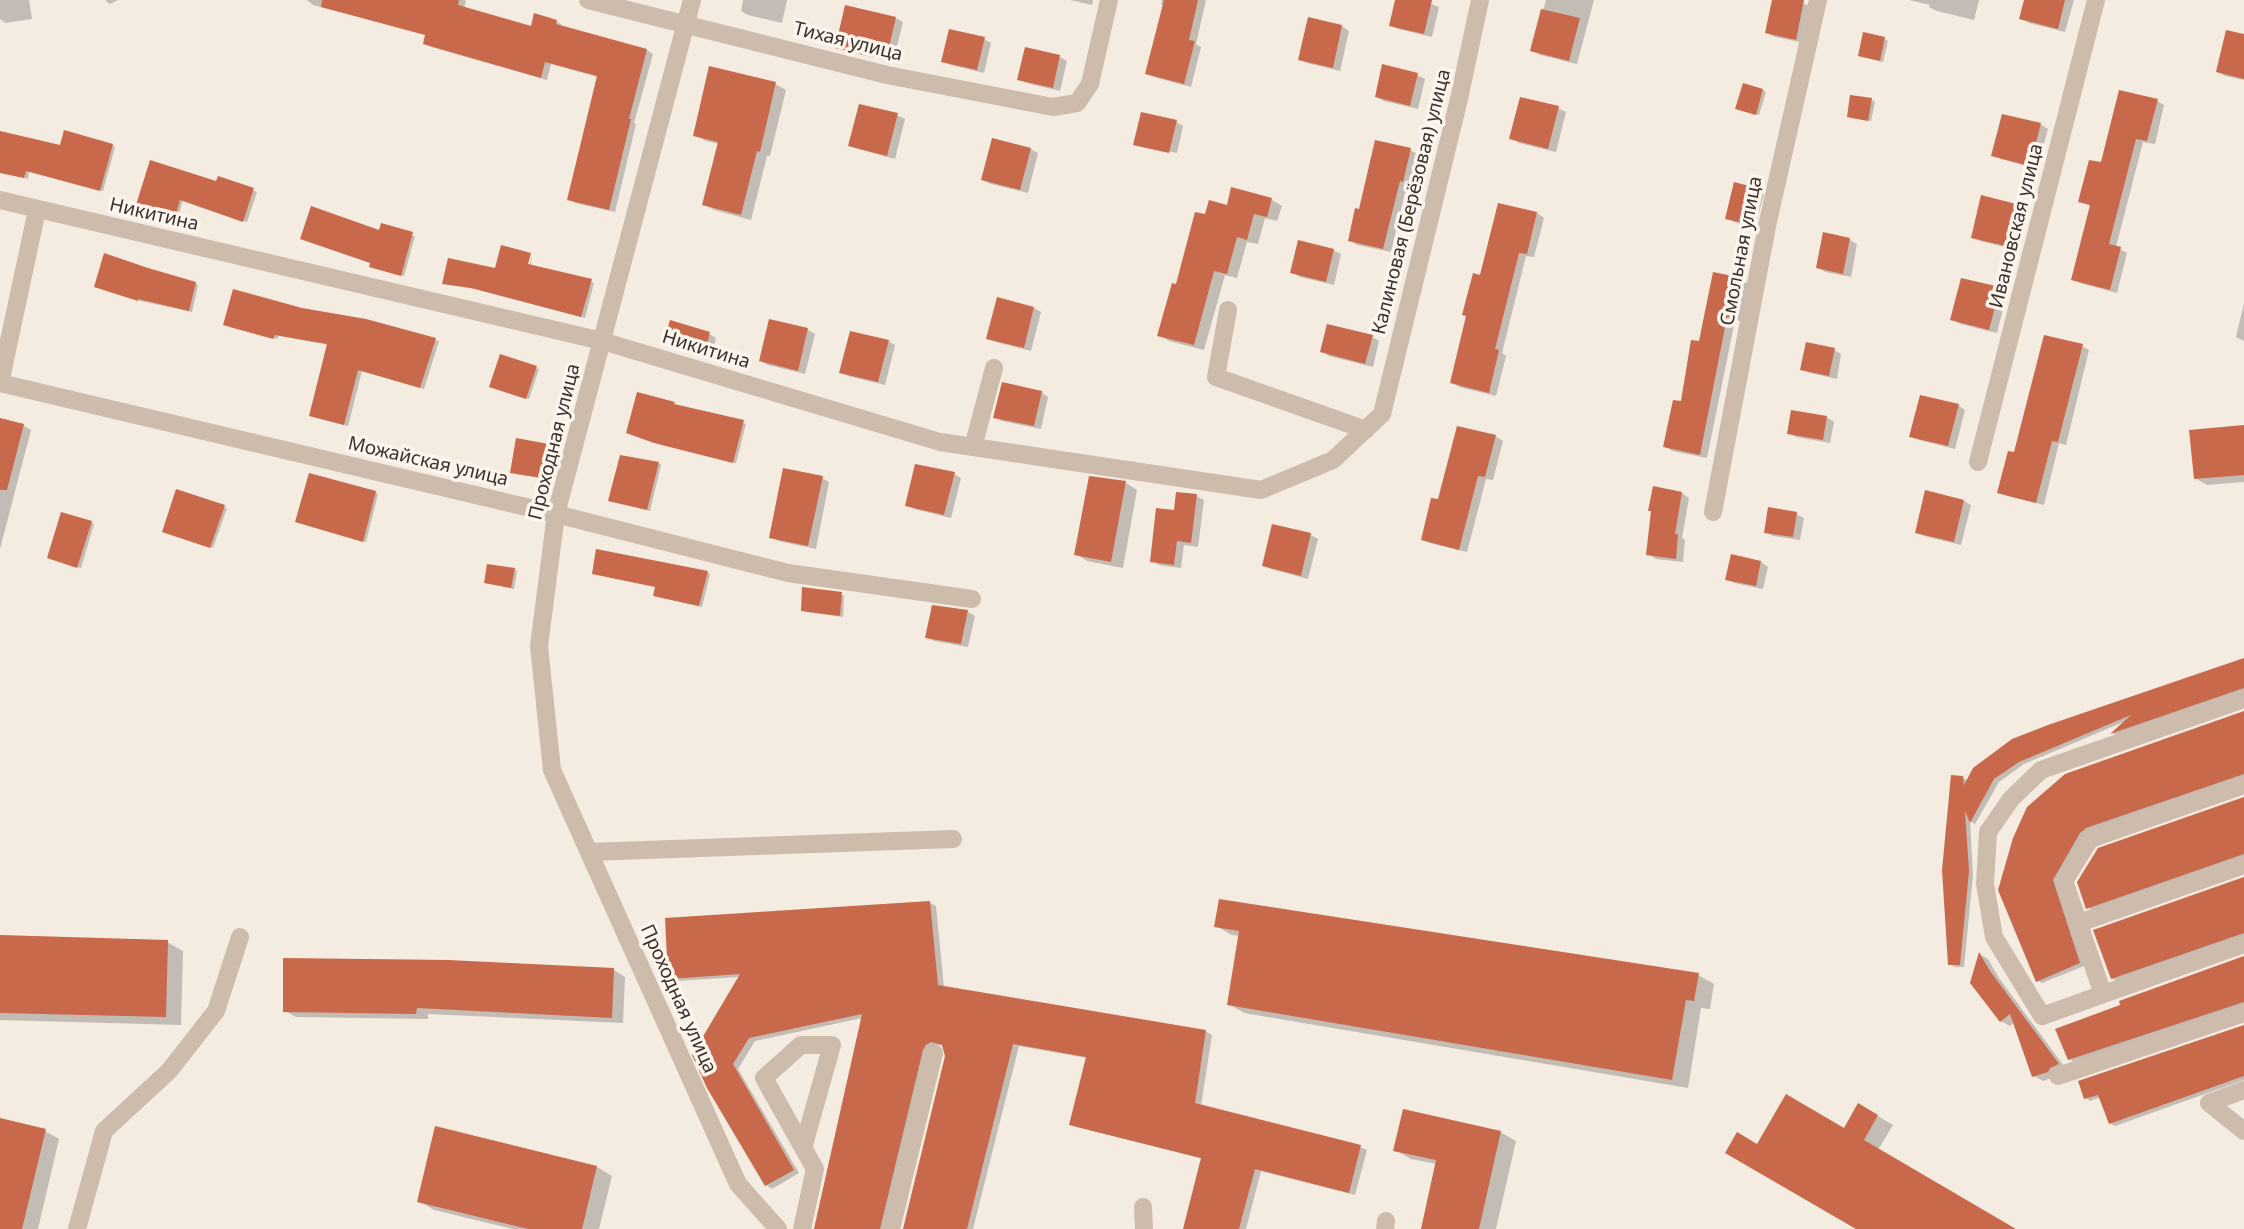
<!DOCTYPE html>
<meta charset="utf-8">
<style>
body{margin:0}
canvas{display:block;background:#f4ebe1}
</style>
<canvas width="2244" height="1229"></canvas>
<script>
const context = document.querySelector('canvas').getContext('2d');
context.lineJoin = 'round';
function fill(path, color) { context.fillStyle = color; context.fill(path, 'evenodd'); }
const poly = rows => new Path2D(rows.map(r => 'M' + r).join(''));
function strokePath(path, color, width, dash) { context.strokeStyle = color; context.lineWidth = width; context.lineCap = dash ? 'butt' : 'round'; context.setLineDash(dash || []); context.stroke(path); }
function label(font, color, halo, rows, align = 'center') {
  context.font = font + ' "Noto Sans",sans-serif'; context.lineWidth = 7; context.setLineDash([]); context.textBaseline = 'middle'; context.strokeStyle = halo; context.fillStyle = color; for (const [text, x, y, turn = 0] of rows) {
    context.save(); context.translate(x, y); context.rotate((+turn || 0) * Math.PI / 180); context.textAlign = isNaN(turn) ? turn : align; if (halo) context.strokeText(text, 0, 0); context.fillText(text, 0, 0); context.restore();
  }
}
const shadow = poly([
 [0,0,29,0,32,19,6,23,0,19],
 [105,0,118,0,110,4],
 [307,0,464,0,466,1,464,9,532,28,556,21,562,25,561,28,647,50,653,54,634,123,636,124,615,212,575,203,569,199,598,77,551,64,547,80,431,47,425,43,427,35,313,5],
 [743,0,787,0,782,23,748,15,741,11],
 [1070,0,1093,0,1092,5],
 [1162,0,1206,0,1196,44,1201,47,1191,87,1154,77,1147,73,1164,6,1161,4],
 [1397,0,1421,0,1439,7,1432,37,1398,29,1391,25],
 [1546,0,1594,0,1577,64,1540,55,1532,50],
 [1774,0,1790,0,1803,3,1811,7,1804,43,1775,37,1767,33],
 [1909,0,1979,0,1974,20,1937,11,1929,7,1930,5],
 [2026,0,2074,0,2065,32,2029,23,2021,18],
 [895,18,903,22,893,62,845,51,837,47],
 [1342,26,1349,31,1340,71,1307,63,1300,59],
 [2244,36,2244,80,2225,76,2218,72],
 [984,39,991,43,984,73,951,65,943,61],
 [1884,39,1888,41,1883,62,1863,57],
 [1026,49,1060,57,1067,61,1060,91,1026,83,1019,79],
 [1417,75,1425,79,1418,109,1384,101,1377,97],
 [775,84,786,90,770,156,767,156,751,220,714,210,704,204,719,144,706,141,695,135],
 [1763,90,1766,92,1759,115,1740,110],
 [1872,100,1875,102,1871,121,1852,118],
 [2157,101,2164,105,2155,144,2143,142,2116,247,2127,253,2117,293,2080,283,2073,279,2091,206,2080,201],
 [1558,108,1566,112,1556,152,1519,143,1511,138],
 [897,115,905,119,895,159,858,149,850,145],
 [1176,122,1183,126,1177,153,1141,145,1141,147,1135,144],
 [2040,124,2048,129,2037,169,2001,159,1993,155],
 [0,133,61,147,112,145,115,147,103,191,29,171,28,179,0,172],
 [1030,149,1038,153,1028,193,991,184,983,180],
 [1410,150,1418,154,1411,184,1407,184,1391,252,1357,245,1350,240,1361,211],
 [219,179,257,192,247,222,183,200,178,217,142,206,217,183],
 [1233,189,1272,200,1282,206,1277,221,1265,218,1258,244,1247,242,1237,278,1225,275,1204,350,1169,341,1159,335,1206,217,1228,207],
 [1756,190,1764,194,1755,227,1734,222,1727,218],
 [2020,206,2027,210,2017,250,1980,241,1973,237],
 [1537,213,1544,218,1534,257,1526,256,1502,353,1506,356,1496,396,1459,387,1452,382,1481,277],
 [381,232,415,236,404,276,374,268],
 [1824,234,1850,240,1857,244,1851,277,1825,272,1817,267],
 [1333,250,1341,254,1334,285,1300,277,1292,272],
 [532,256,531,265,594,283,585,318,476,289,447,284,496,270,527,273],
 [1742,280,1749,284,1741,321,1735,320,1707,458,1672,451,1665,446,1682,403,1700,343],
 [195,283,198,285,192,312,141,301,99,288],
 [1999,289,2007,293,1997,333,1960,324,1952,319],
 [998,299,1034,308,1041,312,1031,351,996,342,988,338],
 [2244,303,2244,341,2236,337],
 [302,310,439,341,424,389,362,371,348,426,314,417,329,345,279,336,277,339,229,327],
 [770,321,808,330,815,334,805,374,768,365,761,361],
 [709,334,716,338,712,356,666,340],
 [1372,337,1379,341,1373,367,1329,356,1322,351],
 [888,341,895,345,885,385,848,376,841,372],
 [2082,346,2089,350,2066,445,2059,443,2044,505,2007,496,1999,492,2016,454],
 [1834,350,1841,354,1837,379,1810,373,1802,369],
 [536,368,539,369,529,399,494,388],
 [1041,392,1048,397,1041,429,1002,421,995,417],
 [674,404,746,424,736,463,659,444],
 [1958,405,1965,410,1955,449,1919,440,1911,436],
 [1826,417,1834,422,1830,443,1796,437,1789,433],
 [0,420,24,426,31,430,0,549],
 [2244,426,2244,482,2207,485,2195,478],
 [1495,436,1503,441,1493,480,1486,479,1467,552,1430,543,1423,539,1440,501],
 [518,440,557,448,552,480,515,474],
 [658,463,661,465,650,511,613,501],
 [954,474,961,478,951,518,914,509,907,505],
 [822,478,829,482,816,549,778,541,771,537],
 [1126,483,1137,490,1123,568,1087,561,1076,554],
 [375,492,378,494,366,542,300,523],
 [1682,493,1689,498,1682,538,1685,540,1683,562,1656,559,1648,554],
 [1196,496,1204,500,1198,547,1184,545,1181,568,1159,565,1152,561],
 [1964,501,1971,505,1961,545,1924,536,1917,532],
 [224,507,227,508,213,548,167,533],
 [1796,514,1804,518,1800,540,1773,536,1766,532],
 [91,522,94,524,81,568,52,559],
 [1311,535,1318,539,1308,579,1271,569,1264,565],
 [1732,556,1761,562,1768,567,1763,589,1734,583,1727,579],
 [514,569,517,571,514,589,486,583],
 [707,572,710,574,702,607,658,597,657,587],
 [841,594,844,596,843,617,806,612],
 [968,612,975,616,968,647,934,641,927,637],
 [2244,659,2244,691,2116,735,2113,733,2126,721,2024,764,1999,782,1975,824,1970,821,1973,875,1964,967,1955,967,1950,964,1962,777,1968,781],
 [2244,713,2244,778,2091,830,2057,884,2084,966,2042,983,2037,980,2000,890],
 [2244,799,2244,857,2092,910,2087,907],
 [2244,879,2244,936,2117,981,2112,978],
 [930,903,936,906,944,988,1205,1031,1212,1035,1201,1106,1360,1147,1367,1150,1355,1195,1261,1171,1246,1229,1185,1229,1203,1159,1077,1127,1071,1124,1087,1058,1019,1046,973,1229,905,1229,947,1056,943,1045,937,1045,887,1229,814,1229,862,1018,755,1041,738,1069,799,1173,772,1189,766,1185,709,1087,740,977,676,981,670,978],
 [1216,926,1698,975,1714,984,1710,1009,1701,1008,1688,1088,1244,1013,1229,1004,1240,936,1232,935],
 [0,937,167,942,183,951,181,1025,0,1020],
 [1981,955,1988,959,1999,978,2066,1069,2057,1076,2043,1081,2034,1076,2015,1022,2010,1026,2001,1021,1972,982],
 [2244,958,2244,1005,2074,1062,2070,1059],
 [614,970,625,977,623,1023,428,1014,428,1019,296,1017,285,1011],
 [2244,1027,2244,1080,2115,1126,2110,1123,2101,1097,2090,1101,2086,1098],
 [1859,1105,1893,1125,1878,1150,2013,1229,1860,1229,1758,1147,1845,1130],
 [0,1120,45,1131,59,1139,38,1229,0,1229],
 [1500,1132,1516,1141,1496,1229,1422,1229,1437,1164,1411,1159,1395,1150],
 [597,1167,612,1176,599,1229,513,1229,434,1210,419,1201]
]);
const building = poly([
 [322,0,459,0,458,5,531,26,534,13,557,20,556,24,647,49,629,119,631,119,609,210,567,200,597,76,545,62,541,78,423,44,425,35,321,7],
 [1164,0,1198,0,1189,40,1195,41,1184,84,1145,74],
 [1395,0,1432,0,1424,34,1389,26],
 [1772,0,1804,0,1796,40,1765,33],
 [2024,0,2065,0,2058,29,2019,19],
 [845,5,896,17,886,60,835,48],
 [1541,9,1580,18,1569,61,1530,51],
 [1308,17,1342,25,1333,68,1298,60],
 [949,29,985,37,977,70,941,62],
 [2226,30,2244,34,2244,79,2216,72],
 [1863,32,1885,37,1880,61,1858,56],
 [1025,47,1060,55,1053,88,1017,80],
 [1382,64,1418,73,1410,106,1375,97],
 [709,66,776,82,760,152,757,151,741,215,702,205,718,142,693,136],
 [1743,83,1763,89,1756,115,1735,109],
 [2119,90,2158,99,2147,141,2136,139,2109,244,2121,247,2110,290,2071,280,2090,205,2078,202,2089,160,2101,162],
 [1850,95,1872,98,1868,121,1847,117],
 [1520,97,1559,106,1548,149,1509,139],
 [859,104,898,113,887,156,848,146],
 [1141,112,1177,120,1169,153,1133,145],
 [2002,114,2041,123,2030,166,1991,156],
 [64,130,113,144,100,191,26,171,24,178,0,173,0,131,60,145],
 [992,138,1031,148,1020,190,981,180],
 [1375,140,1411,148,1403,182,1400,181,1383,249,1348,241,1355,208,1359,209],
 [150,160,216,181,218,176,254,188,243,222,180,200,175,217,136,205],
 [1734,182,1757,188,1748,224,1725,219],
 [1231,187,1272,198,1267,217,1254,214,1247,240,1237,237,1227,274,1214,271,1194,345,1157,336,1172,283,1176,284,1195,212,1205,214,1209,200,1227,205],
 [1981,195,2020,205,2010,247,1971,238],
 [1498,203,1537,212,1527,254,1519,253,1495,349,1499,350,1489,393,1450,383,1466,316,1462,315,1473,273,1480,275],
 [311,206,379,230,381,223,413,232,401,276,369,267,370,263,300,239],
 [1823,232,1850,238,1843,274,1816,268],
 [1298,240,1334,249,1326,282,1290,273],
 [501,245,531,253,528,264,592,279,581,317,471,288,442,284,448,258,495,268],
 [104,253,148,268,196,282,189,311,138,299,138,301,94,287],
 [1713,272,1742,278,1734,318,1727,317,1700,455,1663,447,1673,400,1681,401,1691,340,1699,341],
 [1961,278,2000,287,1989,330,1950,320],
 [233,289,302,308,366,319,436,338,420,388,358,370,344,425,309,416,327,344,275,335,273,339,223,325],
 [997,297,1034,307,1024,348,986,339],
 [769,319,808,328,798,371,759,361],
 [670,320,710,332,705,353,664,340],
 [1327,324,1373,335,1365,364,1320,352],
 [850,331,889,340,878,382,839,373],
 [2044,335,2083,344,2058,442,2052,441,2036,503,1997,493,2008,451,2014,452],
 [1806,342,1835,348,1829,376,1800,370],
 [500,354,537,366,526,399,489,387],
 [1002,382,1042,391,1034,426,993,418],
 [637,392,675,402,674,404,744,420,733,463,654,443,626,433],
 [1920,395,1959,404,1948,446,1909,437],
 [1791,410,1827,416,1823,440,1787,434],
 [0,418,24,424,7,490,0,490],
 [2244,425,2244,475,2194,479,2189,430],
 [1457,426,1496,435,1485,477,1478,476,1459,550,1421,540,1431,498,1438,499],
 [516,438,554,445,549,479,510,473],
 [620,455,659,462,647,510,608,501],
 [915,464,955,472,944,515,905,506],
 [783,468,823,476,808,546,769,538],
 [309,473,376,491,363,542,295,522],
 [1089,476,1126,481,1111,562,1074,555],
 [1653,486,1682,492,1675,534,1678,534,1676,559,1646,555,1651,511,1648,511],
 [176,489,225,505,210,548,162,532],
 [1925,490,1964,500,1954,542,1915,533],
 [1176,492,1197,494,1191,543,1177,541,1174,565,1150,562,1156,508,1174,510],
 [1768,507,1797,512,1793,537,1764,533],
 [61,512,92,521,77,568,47,558],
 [1272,524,1311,533,1301,576,1262,566],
 [596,549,708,571,699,606,653,596,655,587,592,574],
 [1731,554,1761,561,1756,586,1725,580],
 [487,564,515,568,511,588,484,583],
 [802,587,842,592,840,616,801,611],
 [932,605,968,610,961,644,925,638],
 [2244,658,2244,688,2110,734,2131,715,2019,762,1994,779,1970,823,1965,811,1969,871,1960,965,1948,965,1942,870,1951,775,1963,776,1964,785,1973,768,2012,739,2048,725],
 [2244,711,2244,774,2086,828,2080,833,2053,880,2080,963,2036,982,1998,890,2013,838,2027,807,2065,774],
 [2244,797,2244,854,2086,909,2077,882,2098,848],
 [2244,877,2244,933,2111,979,2093,930],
 [1219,899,1699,973,1694,1001,1686,1000,1672,1080,1227,1005,1239,931,1214,927],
 [930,901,938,985,1206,1030,1195,1103,1361,1145,1349,1193,1255,1169,1239,1229,1183,1229,1201,1158,1069,1125,1086,1057,1013,1044,967,1229,903,1229,945,1056,942,1045,931,1042,926,1045,923,1050,880,1229,814,1229,862,1014,749,1038,733,1064,794,1170,765,1186,707,1088,692,1055,740,974,668,979,665,918],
 [0,935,168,940,166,1017,0,1013],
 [1979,952,1990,971,2059,1064,2050,1068,2048,1072,2032,1077,2010,1014,2000,1022,1970,983],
 [2244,956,2244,1002,2068,1060,2055,1029,2120,1005,2119,1001],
 [283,958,448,960,614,968,612,1018,417,1008,416,1014,283,1012],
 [2244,1025,2244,1076,2109,1124,2098,1095,2084,1099,2078,1081],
 [1786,1094,1844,1128,1858,1103,1878,1115,1864,1140,2016,1229,1856,1229,1725,1153,1737,1132,1757,1144],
 [1403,1109,1501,1131,1479,1229,1421,1229,1436,1160,1393,1151],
 [0,1118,46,1129,22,1229,0,1229],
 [435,1126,597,1166,582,1229,528,1229,417,1202]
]);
const minor = poly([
 [588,0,887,75,1053,107,1077,103,1090,84,1109,0],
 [692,0,556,514,539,646,552,770,738,1184,778,1229],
 [0,200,602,341,940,442,1261,490,1333,460,1382,414,1459,99,1480,0],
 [1228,310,1216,377,1366,430],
 [0,383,556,514,788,573,972,599],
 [0,383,37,210],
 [973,447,994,368],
 [1978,462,2096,0],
 [1713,512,1767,226,1818,0],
 [2244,699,2041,770,2011,799,1988,832,1985,884,1994,937,2042,1016,2244,944],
 [589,852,953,839],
 [2079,923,2244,865],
 [2103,994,2064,881,2090,839,2244,785],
 [2058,1076,2244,1013],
 [2244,1090,2209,1103,2244,1131],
 [1143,1207,1144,1229],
 [77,1229,104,1131,169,1071,216,1011,240,937],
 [802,1229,815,1169,764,1078,801,1045,832,1045,803,1148],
 [891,1229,934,1053],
 [1385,1229,1386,1221]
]);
const streetNames = [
 ["Тихая улица",848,42,14],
 ["Калиновая (Берёзовая) улица",1412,202,-76],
 ["Никитина",154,215,13],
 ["Ивановская улица",2017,226,-76],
 ["Смольная улица",1742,251,-79],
 ["Никитина",706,350,17],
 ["Проходная улица",555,442,-76],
 ["Можайская улица",428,462,13],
 ["Проходная улица",678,999,66]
];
fill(shadow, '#0003');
fill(building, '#c8694b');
strokePath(minor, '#cdbbac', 18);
label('19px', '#3b302b', '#fbf5ee', streetNames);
</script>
